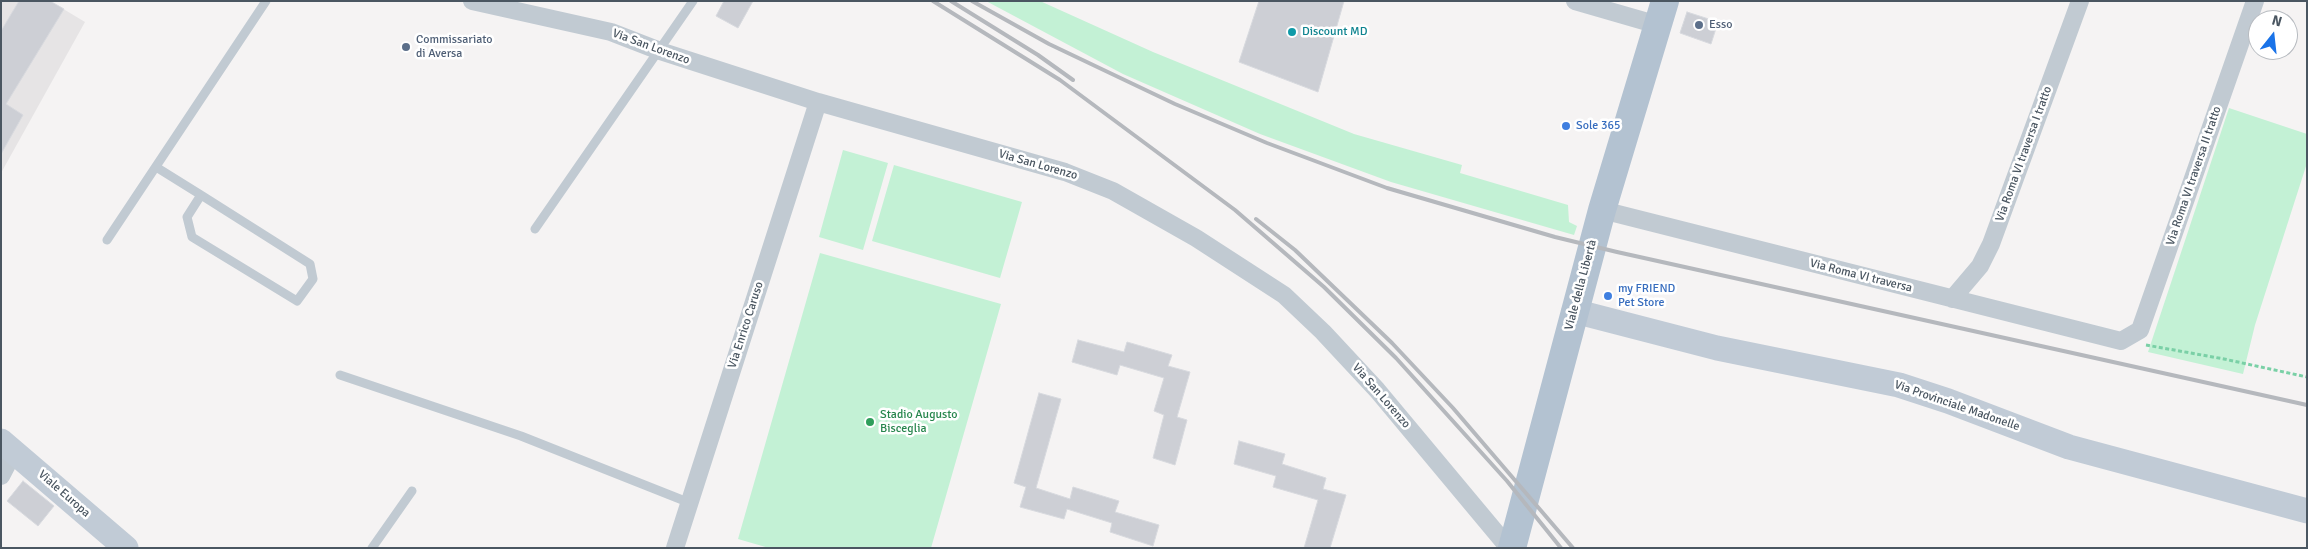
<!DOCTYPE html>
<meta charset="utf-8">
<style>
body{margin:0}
#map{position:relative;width:2308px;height:549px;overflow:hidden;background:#f5f3f3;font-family:Signika,sans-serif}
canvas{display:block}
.frame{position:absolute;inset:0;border:2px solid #4a5661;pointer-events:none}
.north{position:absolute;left:2248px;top:10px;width:50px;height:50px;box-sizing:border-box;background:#fff;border:1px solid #b7bbc0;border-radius:50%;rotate:16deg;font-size:14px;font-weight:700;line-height:20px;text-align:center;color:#4a5661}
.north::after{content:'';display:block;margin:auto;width:18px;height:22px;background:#1a73e8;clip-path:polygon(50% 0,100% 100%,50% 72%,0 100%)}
</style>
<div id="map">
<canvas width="2308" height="549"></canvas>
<div class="frame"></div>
<div class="north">N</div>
</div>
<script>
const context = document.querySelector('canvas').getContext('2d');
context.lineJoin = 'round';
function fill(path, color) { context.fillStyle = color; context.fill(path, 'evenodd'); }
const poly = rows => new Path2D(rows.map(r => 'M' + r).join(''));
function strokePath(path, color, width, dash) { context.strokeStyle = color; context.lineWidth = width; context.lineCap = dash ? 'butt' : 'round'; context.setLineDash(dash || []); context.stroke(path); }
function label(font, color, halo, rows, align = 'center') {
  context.font = font + ' Signika,sans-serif'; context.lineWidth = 5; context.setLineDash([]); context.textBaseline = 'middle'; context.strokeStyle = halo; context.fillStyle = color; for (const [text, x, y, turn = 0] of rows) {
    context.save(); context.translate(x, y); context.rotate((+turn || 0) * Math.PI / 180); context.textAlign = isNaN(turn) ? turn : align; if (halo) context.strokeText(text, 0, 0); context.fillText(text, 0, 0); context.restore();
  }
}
const education = poly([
 [1,1,50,1,85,22,1,173]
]);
const green = poly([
 [986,1,1040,1,1153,52,1354,134,1462,165,1460,173,1568,205,1569,222,1577,226,1574,235,1391,182,1260,134,1123,74],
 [2229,108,2307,134,2307,163,2255,325,2243,374,2148,352],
 [843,150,888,163,863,250,819,237],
 [894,165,1022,202,1000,278,872,241],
 [820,253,1001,304,931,548,769,548,738,539]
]);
const building = poly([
 [19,1,50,1,64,9,6,104,23,115,1,154,1,31,19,1],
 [724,1,753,1,738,28,716,16,724,1],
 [1259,1,1344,1,1318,92,1239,62,1259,1],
 [1687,12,1718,22,1711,44,1680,33,1687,12],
 [1078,340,1124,352,1127,342,1172,355,1168,366,1190,372,1177,417,1187,420,1175,465,1153,458,1164,415,1154,411,1164,378,1120,365,1117,375,1072,362,1078,340],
 [1039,393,1061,399,1036,488,1070,499,1073,487,1119,501,1115,512,1159,525,1153,546,1110,532,1112,523,1067,509,1064,519,1020,507,1026,487,1014,483,1039,393],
 [1239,441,1285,454,1282,464,1326,478,1323,489,1346,495,1330,548,1304,548,1318,500,1273,487,1276,476,1234,464,1239,441],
 [23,481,54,506,38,526,7,501,23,481]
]);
const path = poly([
 [2146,345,2224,359,2307,377]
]);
const lane = poly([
 [156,167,201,195,310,264,313,279,297,301,192,237,187,217,201,195],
 [535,229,693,1],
 [107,240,266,1],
 [340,375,521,436,690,503],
 [372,548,412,491]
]);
const street = poly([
 [472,1,611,32,660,51,818,102,1065,172,1113,191,1196,238,1284,295,1323,332,1377,390,1503,541,1513,545],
 [1575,1,1658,25],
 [1602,210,2121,341,2140,330,2255,1],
 [1952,299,1980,266,1991,244,2080,1],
 [1,476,14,451],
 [675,548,818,102]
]);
const secondary = poly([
 [1574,311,1717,348,1899,385,1948,401,2069,447,2307,511],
 [1,441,126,548]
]);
const primary = poly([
 [1512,548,1602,210,1665,1]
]);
const rail = poly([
 [933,1,1060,80,1235,210,1324,287,1396,358,1507,481,1561,548],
 [951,1,1038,55,1073,80],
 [972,1,1049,44,1175,104,1267,143,1387,188,1555,237,1617,252,2307,405],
 [1256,219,1295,250,1392,343,1453,408,1573,548]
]);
const markers = [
 [1699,25,5,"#5c6f8a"],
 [1292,32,5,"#0f9aa8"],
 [406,47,5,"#5c6f8a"],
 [1566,126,5,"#3f7fe0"],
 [1608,296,5,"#3f7fe0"],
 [870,422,5,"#2e9e5b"]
];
const serviceNames = [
 ["Esso",1709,25],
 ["Commissariato",416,40],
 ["di Aversa",416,54]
];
const cultureNames = [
 ["Discount MD",1302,32]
];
const streetNames = [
 ["Via San Lorenzo",651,47,20],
 ["Via Roma VI traversa I tratto",2024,154,-70],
 ["Via San Lorenzo",1038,165,16],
 ["Via Roma VI traversa II tratto",2194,176,-71],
 ["Via Roma VI traversa",1861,276,14],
 ["Viale della Libertà",1581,285,-75],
 ["Via Enrico Caruso",746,325,-72],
 ["Via San Lorenzo",1381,396,49],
 ["Via Provinciale Madonelle",1957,406,19],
 ["Viale Europa",64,494,41]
];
const shopNames = [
 ["Sole 365",1576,126],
 ["my FRIEND",1618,289],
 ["Pet Store",1618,303]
];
const leisureNames = [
 ["Stadio Augusto",880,415],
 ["Bisceglia",880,429]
];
fill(education, '#e6e4e5');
fill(green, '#c3f1d5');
fill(building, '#cdcfd5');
strokePath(building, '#d7d9de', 1);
strokePath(path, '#7ad0a6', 3, [4, 2.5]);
strokePath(lane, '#c1cad2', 9);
strokePath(street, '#c1cad2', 18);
strokePath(secondary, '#c1cbd6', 25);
strokePath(primary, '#b3c2d1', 28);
strokePath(rail, '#b5b8bd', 4);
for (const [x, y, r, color] of markers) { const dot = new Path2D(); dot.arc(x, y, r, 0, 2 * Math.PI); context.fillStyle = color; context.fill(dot); strokePath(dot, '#fff', 2); }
label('12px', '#4e5e75', '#fff', serviceNames, 'left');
label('12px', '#0d838f', '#fff', cultureNames, 'left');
label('12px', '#4a5661', '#fff', streetNames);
label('12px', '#366cbe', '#fff', shopNames, 'left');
label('12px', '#27864d', '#fff', leisureNames, 'left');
</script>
